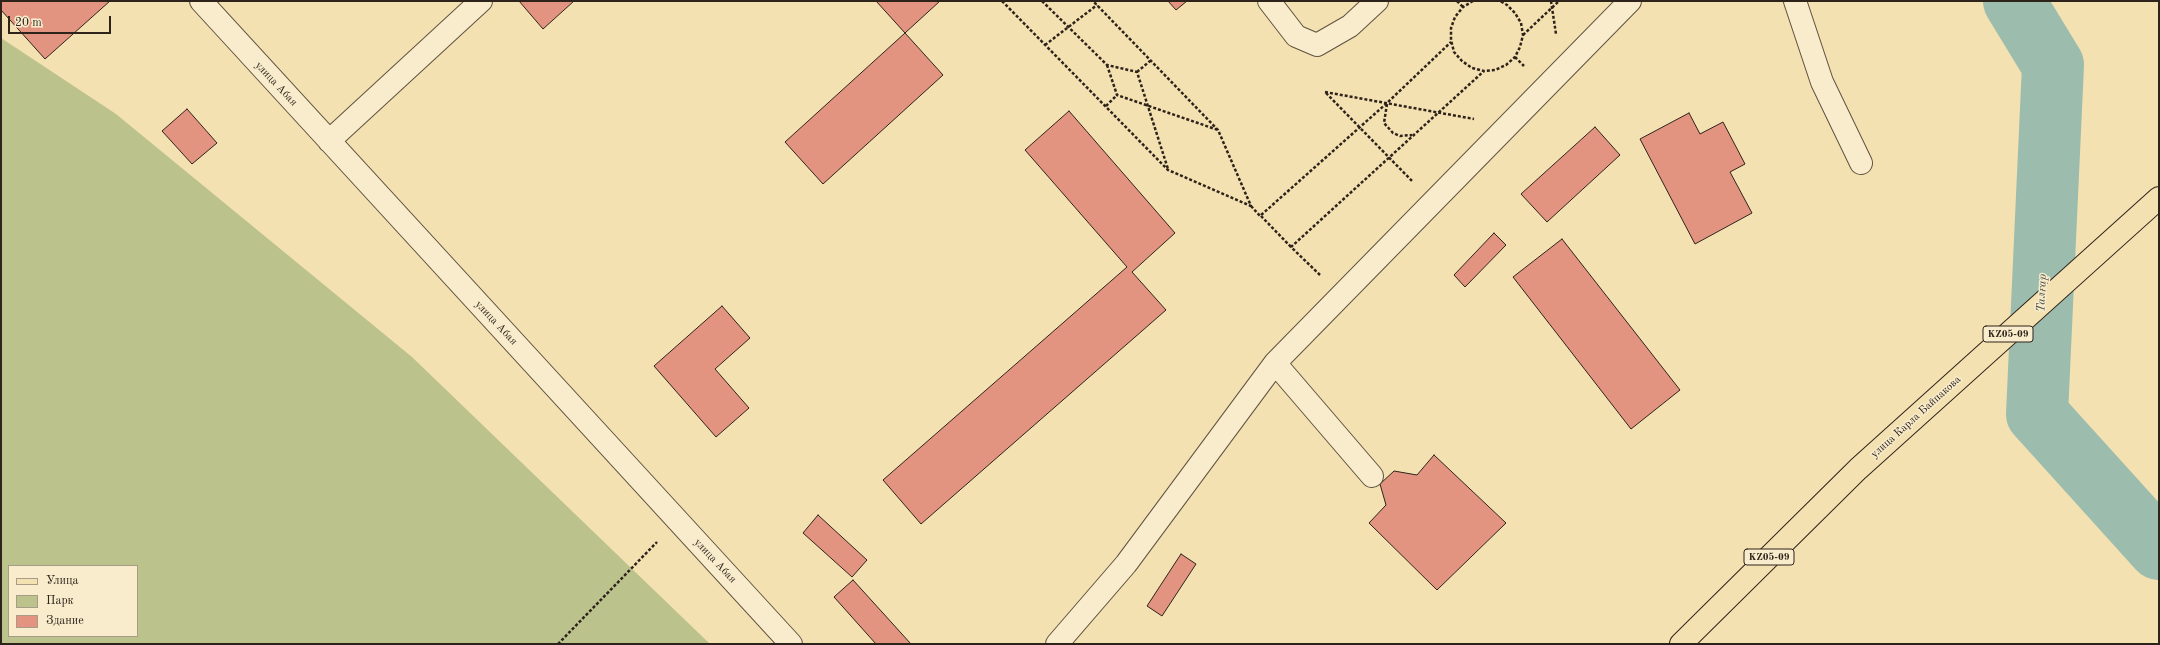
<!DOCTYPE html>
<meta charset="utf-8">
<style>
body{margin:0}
#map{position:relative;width:2160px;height:645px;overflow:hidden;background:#f4e1b1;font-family:"Old Standard TT",serif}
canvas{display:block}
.frame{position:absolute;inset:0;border:2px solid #2e231b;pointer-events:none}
.legend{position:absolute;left:8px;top:565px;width:130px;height:72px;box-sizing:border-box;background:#f8eccc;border:1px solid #a79c85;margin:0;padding:5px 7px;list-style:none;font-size:12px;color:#2e231b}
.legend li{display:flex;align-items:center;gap:8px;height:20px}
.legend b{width:20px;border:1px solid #a79c85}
.scale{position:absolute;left:8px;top:16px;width:103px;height:18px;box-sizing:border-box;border:2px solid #2e231b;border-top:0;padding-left:5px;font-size:12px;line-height:14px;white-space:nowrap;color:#2e231b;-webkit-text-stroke:3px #f8eccc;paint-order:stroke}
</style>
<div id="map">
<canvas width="2160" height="645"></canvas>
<div class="frame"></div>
<ul class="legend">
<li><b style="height:5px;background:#f4e1b1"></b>Улица</li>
<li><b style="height:11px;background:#bcc28b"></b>Парк</li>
<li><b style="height:11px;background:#e29480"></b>Здание</li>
</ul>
<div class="scale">20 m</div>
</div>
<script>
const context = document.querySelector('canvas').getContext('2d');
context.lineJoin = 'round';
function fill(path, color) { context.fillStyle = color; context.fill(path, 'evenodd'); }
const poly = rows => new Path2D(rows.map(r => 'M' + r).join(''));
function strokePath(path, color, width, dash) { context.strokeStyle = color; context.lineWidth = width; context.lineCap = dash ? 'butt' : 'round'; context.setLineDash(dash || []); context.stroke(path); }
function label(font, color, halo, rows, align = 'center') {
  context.font = font + ' "Old Standard TT",serif'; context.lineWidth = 3; context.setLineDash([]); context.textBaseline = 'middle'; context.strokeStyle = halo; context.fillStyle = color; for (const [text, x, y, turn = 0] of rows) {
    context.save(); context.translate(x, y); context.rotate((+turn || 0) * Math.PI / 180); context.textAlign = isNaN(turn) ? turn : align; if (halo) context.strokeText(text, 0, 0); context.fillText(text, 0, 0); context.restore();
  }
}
const green = poly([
 [1,38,116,114,412,357,710,644,1,644],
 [9,566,137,566,137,636,9,636]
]);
const river = poly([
 [2014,1,2053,65,2037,414,2159,549]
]);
const building = poly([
 [1,1,110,1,45,59,1,10,1,1],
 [519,1,574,1,543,29,519,1],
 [876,1,940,1,905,33,876,1],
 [1168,1,1187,1,1176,10,1168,1],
 [905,33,943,75,823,184,785,142,905,33],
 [187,109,217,143,192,164,162,131,187,109],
 [1069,111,1175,233,1132,272,1166,310,921,524,883,480,1127,267,1025,150,1069,111],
 [1689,113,1700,134,1723,122,1745,164,1730,172,1752,213,1695,244,1640,139,1689,113],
 [1595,127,1620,155,1547,222,1521,194,1595,127],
 [1494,233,1506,245,1465,287,1454,275,1494,233],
 [1562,239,1680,390,1631,429,1513,277,1562,239],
 [722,306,750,338,715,369,749,408,716,437,654,366,722,306],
 [1434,455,1506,523,1437,590,1369,523,1386,505,1380,484,1394,471,1417,475,1434,455],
 [818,515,867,560,852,577,803,533,818,515],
 [1181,554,1196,564,1162,616,1147,606,1181,554],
 [853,580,911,644,876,644,834,597,853,580]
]);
const path = poly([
 [1002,1,1168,170,1251,206,1218,130,1093,1],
 [1042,1,1107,65,1137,72,1168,169],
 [1457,1,1463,7],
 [1473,1,1463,7,1455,17,1451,28,1451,40,1454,52,1462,61,1472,68,1484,71,1495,70,1506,65,1515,57,1520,47,1523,35,1521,23,1515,13,1507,5,1500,1],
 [1551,1,1556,34],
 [1523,35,1559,1],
 [1045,45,1097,5],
 [1515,57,1524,66],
 [1107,65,1117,95,1218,130],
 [1137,72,1150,61],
 [1325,92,1474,119],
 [1326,93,1413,182],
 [1387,104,1384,123,1393,133,1400,136,1412,135],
 [1106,106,1117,95],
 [1251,206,1260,216,1387,103,1451,42],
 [1261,216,1291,247],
 [1320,275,1291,247,1484,71],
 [558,644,657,542]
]);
const minor = poly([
 [201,1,791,644],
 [1269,1,1296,36,1317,45,1350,26,1377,1],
 [1795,1,1822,82,1861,163],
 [329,141,481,1],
 [1275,363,1372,476],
 [1057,644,1126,564,1275,363,1630,1]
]);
const major = poly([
 [1681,644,1858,469,2159,198]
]);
const shields = [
 [2008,334,50],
 [1769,557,50]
];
const shieldNames = [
 ["KZ05-09",2008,334],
 ["KZ05-09",1769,557]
];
const streetNames = [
 ["улица Абая",276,84,47],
 ["улица Абая",496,323,47],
 ["улица Карла Байпакова",1916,417,-42],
 ["улица Абая",715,561,47]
];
const waterNames = [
 ["Талғар",2042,293,-87]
];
fill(green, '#bcc28b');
strokePath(river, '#9cbdad', 62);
fill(building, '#e29480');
strokePath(building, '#2e231b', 1);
strokePath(minor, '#605240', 24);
strokePath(major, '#2e231b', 24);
strokePath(path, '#2e231b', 2.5, [3, 2]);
strokePath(minor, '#f8eccc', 22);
strokePath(major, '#f4e1b1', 22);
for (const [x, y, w] of shields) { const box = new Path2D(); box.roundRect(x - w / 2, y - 8, w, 16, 3); context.fillStyle = '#f8eccc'; context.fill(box); strokePath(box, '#2e231b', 1); }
label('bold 10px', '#2e231b', null, shieldNames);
label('11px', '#2e231b', '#f8eccc', streetNames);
label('italic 12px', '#4f5147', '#f8eccc', waterNames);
</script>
